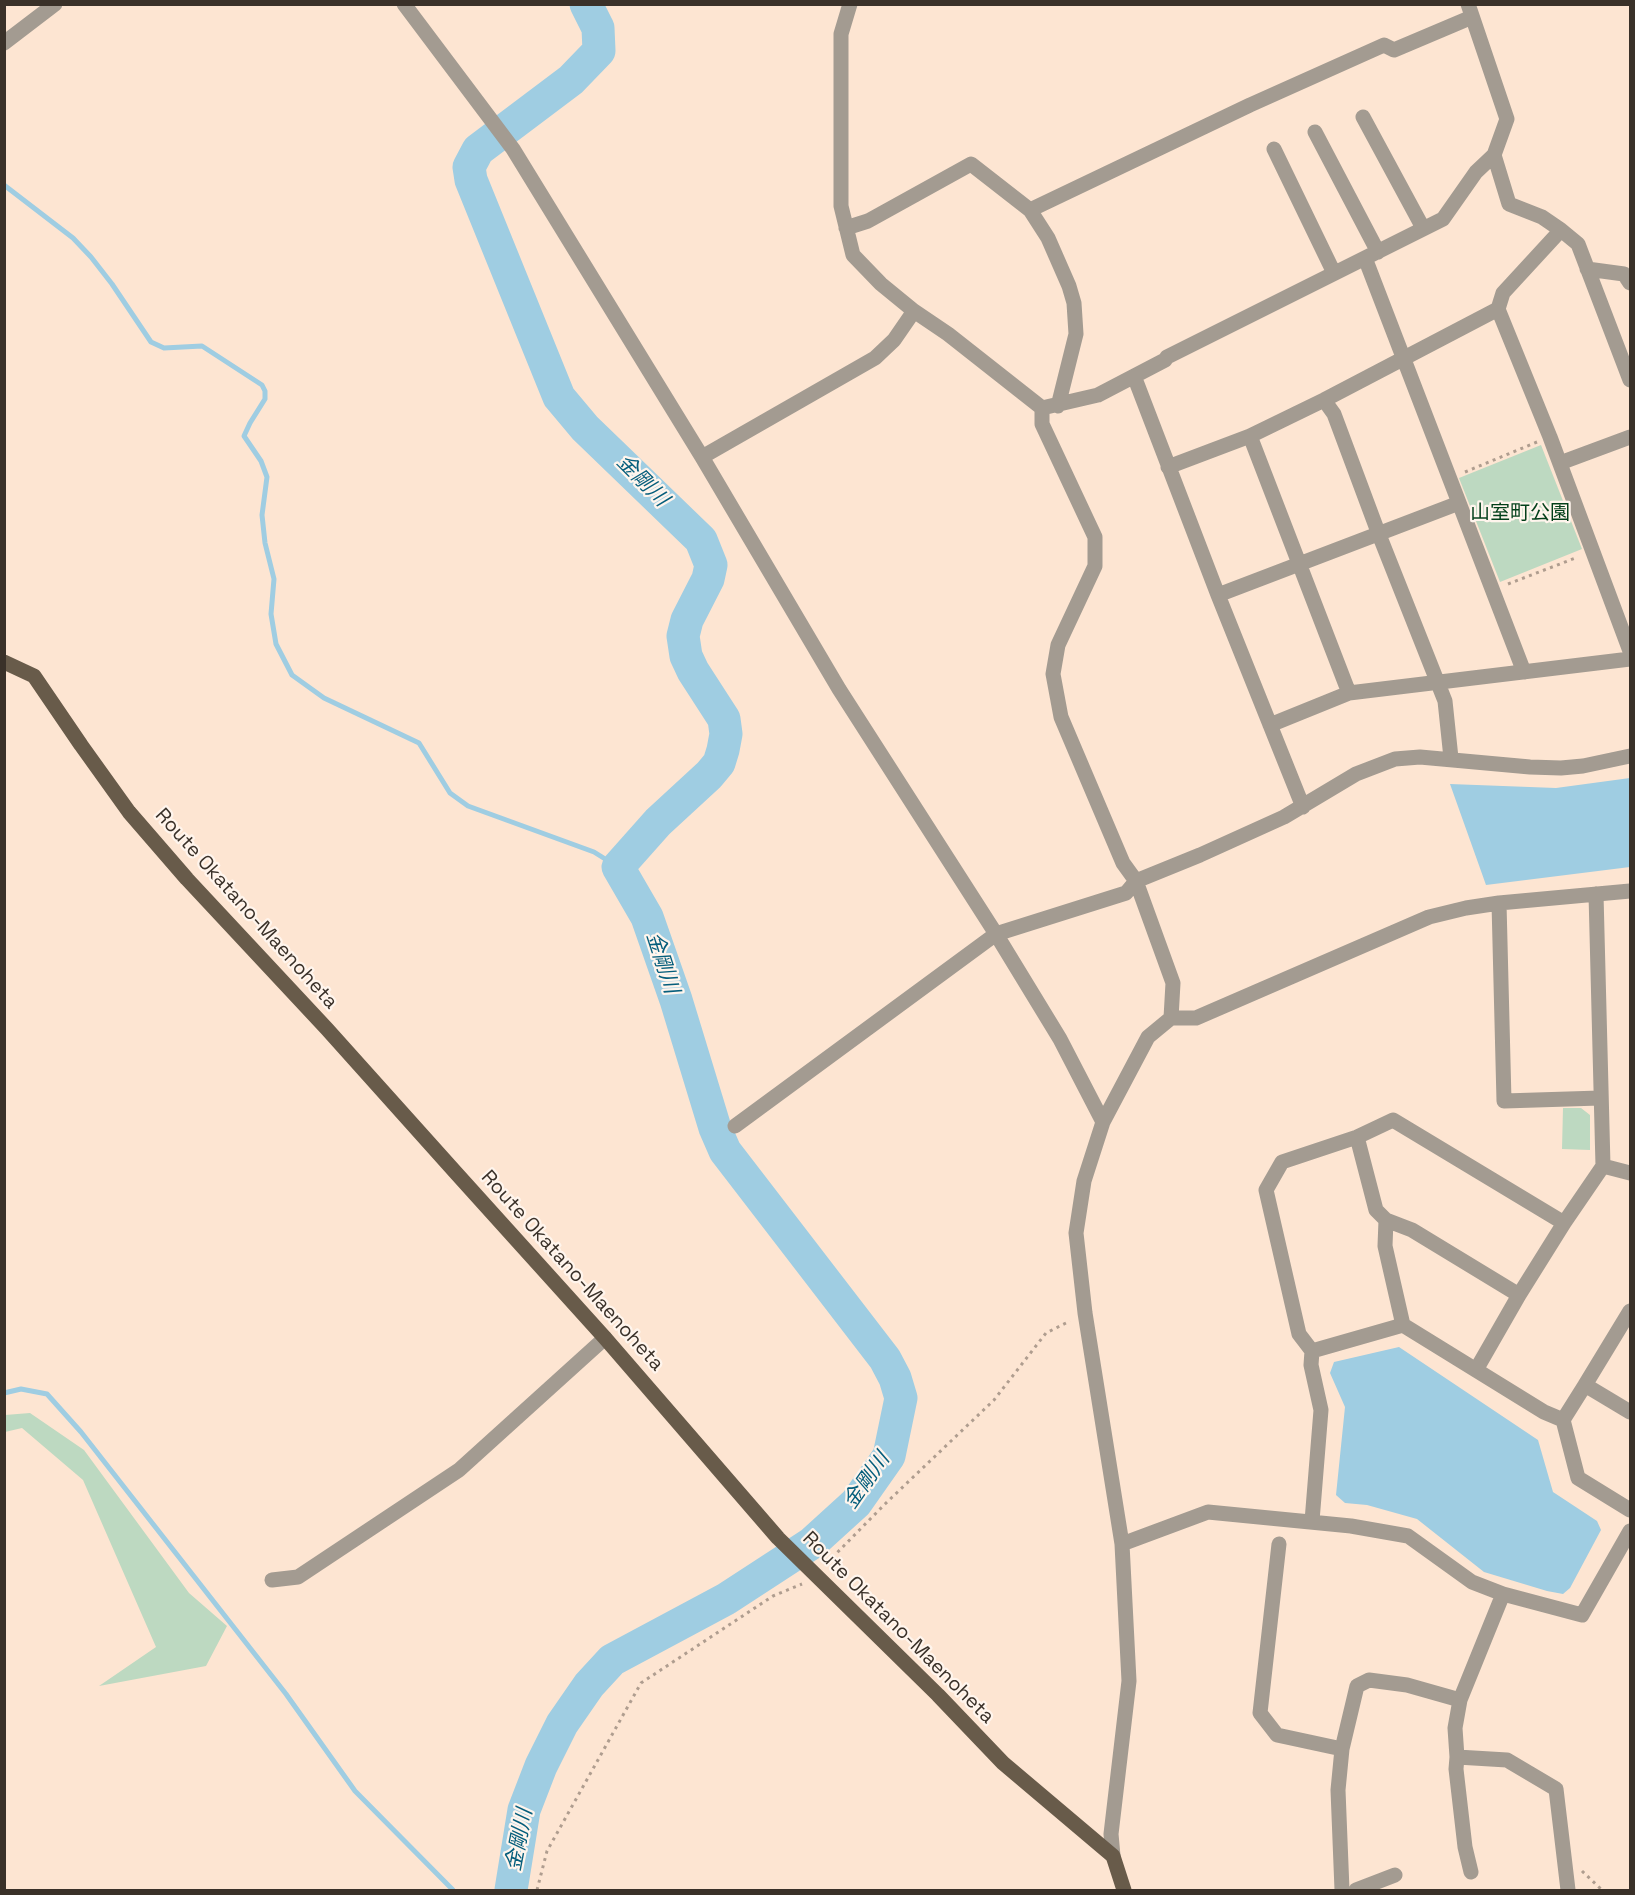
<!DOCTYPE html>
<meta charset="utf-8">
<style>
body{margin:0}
#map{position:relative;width:1635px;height:1895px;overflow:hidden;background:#fde5d2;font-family:"Space Grotesk",sans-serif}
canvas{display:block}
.frame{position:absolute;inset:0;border:6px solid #3a3129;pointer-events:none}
</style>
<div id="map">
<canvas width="1635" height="1895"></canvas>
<div class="frame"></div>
</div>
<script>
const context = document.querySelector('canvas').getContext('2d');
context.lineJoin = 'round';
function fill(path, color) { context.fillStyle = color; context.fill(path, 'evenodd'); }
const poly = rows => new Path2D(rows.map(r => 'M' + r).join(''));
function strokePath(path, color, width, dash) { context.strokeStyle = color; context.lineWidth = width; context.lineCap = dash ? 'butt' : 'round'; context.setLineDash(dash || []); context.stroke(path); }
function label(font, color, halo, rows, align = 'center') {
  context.font = font + ' "Space Grotesk","Noto Sans JP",sans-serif'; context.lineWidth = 4.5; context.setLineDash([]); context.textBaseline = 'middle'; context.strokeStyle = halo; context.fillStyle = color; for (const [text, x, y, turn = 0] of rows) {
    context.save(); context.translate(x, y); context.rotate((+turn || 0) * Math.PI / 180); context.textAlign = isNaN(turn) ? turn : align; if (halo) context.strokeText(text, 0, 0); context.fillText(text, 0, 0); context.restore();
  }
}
const green = poly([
 [1541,445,1582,549,1500,582,1459,478],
 [1563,1108,1581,1108,1590,1115,1590,1150,1562,1149],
 [30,1413,84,1450,189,1593,227,1626,206,1666,99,1686,156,1647,83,1480,22,1428,5,1432,5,1415]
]);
const water = poly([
 [1630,778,1630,867,1486,885,1450,784,1556,788],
 [1399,1347,1538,1440,1553,1492,1597,1521,1601,1530,1570,1588,1563,1594,1547,1591,1484,1572,1417,1519,1367,1505,1345,1503,1336,1495,1345,1407,1330,1373,1334,1362]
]);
const stream = poly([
 [4,185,73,238,91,257,112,284,151,342,164,348,202,346,262,385,265,391,265,399,250,423,244,436,261,461,267,477,262,515,265,543,274,579,271,614,276,644,292,675,324,698,419,743,450,793,468,806,594,852,618,867],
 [4,1393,21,1389,47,1394,81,1432,286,1694,355,1791,453,1890]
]);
const river = poly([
 [511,1890,524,1810,541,1766,562,1724,589,1685,612,1660,726,1599,812,1543,856,1503,889,1456,901,1398,895,1378,885,1359,725,1151,715,1128,676,1000,647,917,618,867,658,822,709,775,719,763,723,750,726,734,724,719,693,671,686,656,683,636,687,620,708,579,711,565,701,540,585,428,559,397,471,180,469,167,478,150,571,80,599,51,598,28,586,4]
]);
const path = poly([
 [1465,472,1537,442],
 [1508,584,1578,557],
 [827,1563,885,1504,994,1400,1046,1333,1070,1321],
 [1582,1871,1602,1890],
 [537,1890,547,1851,641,1683,773,1596,802,1584]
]);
const minor = poly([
 [404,4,513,149,702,457,839,689,996,934,1060,1039,1103,1122],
 [850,4,841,34,841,206,853,255,881,284,914,311,948,334,1042,408,1098,395,1165,360,1167,357,1443,219,1476,172,1494,155,1507,119,1468,4],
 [4,43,55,4],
 [1363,117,1423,228],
 [1315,132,1378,252],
 [1274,149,1334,273],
 [1494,155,1509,204,1542,217,1561,230,1503,293,1498,309,1550,437,1630,651],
 [1030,210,1048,238,1069,286,1074,303,1076,334,1058,406],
 [846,228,868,221,971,164,1030,210,1250,105,1384,45,1394,50,1472,17],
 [1561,230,1578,244,1630,380],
 [1365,258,1524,672],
 [1587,269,1624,274,1630,283],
 [1134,376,1218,595,1303,807],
 [1324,400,1334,414,1378,532,1445,701,1451,758],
 [1042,408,1042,424,1095,537,1095,566,1058,645,1053,674,1061,717,1123,863,1136,881,1173,983,1171,1018],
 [1250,436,1349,693],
 [702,457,875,358,894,340,914,311],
 [1560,463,1630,437],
 [1168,467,1250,436,1324,400,1498,309],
 [1218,595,1459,503],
 [1270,725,1349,693,1630,659],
 [1596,894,1603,1166],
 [1499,903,1504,1101,1600,1098],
 [735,1126,996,934,1126,893,1136,881,1200,855,1284,817,1356,774,1395,759,1420,757,1530,767,1561,768,1583,766,1630,756],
 [1357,1137,1376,1210,1386,1220],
 [1403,1325,1385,1246,1386,1220,1412,1230,1519,1295],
 [1312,1351,1403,1325,1544,1412,1563,1420],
 [1476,1370,1519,1295,1564,1223,1603,1166,1630,1173],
 [1585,1385,1630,1311],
 [1630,1412,1585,1385,1563,1420,1578,1478,1630,1510],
 [1312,1521,1321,1410,1311,1365,1312,1351,1299,1334,1266,1190,1282,1162,1357,1137,1393,1120,1564,1223],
 [1122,1544,1208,1512,1351,1526,1408,1536,1472,1582,1503,1594,1582,1615,1630,1531],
 [1279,1544,1260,1713,1277,1735,1342,1749],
 [272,1580,298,1577,459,1470,605,1338],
 [1460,1700,1455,1728,1457,1757,1507,1760,1556,1789,1568,1890],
 [1457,1757,1456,1769,1465,1847,1471,1872],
 [1113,1856,1111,1834,1129,1681,1122,1544,1085,1313,1076,1233,1084,1181,1103,1122,1148,1037,1171,1018,1196,1018,1429,917,1466,908,1499,903,1630,891],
 [1342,1890,1338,1790,1342,1749,1357,1686,1369,1680,1407,1685,1460,1700,1503,1594],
 [1356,1890,1395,1875]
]);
const major = poly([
 [4,662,34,676,81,745,129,812,187,879,327,1029,457,1174,605,1338,778,1538,938,1695,1003,1763,1113,1856,1124,1890]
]);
const parkNames = [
 ["山室町公園",1520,514]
];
const streetNames = [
 ["Route Okatano-Maenoheta",246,909,48],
 ["Route Okatano-Maenoheta",572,1271,48],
 ["Route Okatano-Maenoheta",898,1628,45]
];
const waterNames = [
 ["金剛川",642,481,45],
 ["金剛川",662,963,72],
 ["金剛川",867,1481,-55],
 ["金剛川",520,1840,-79]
];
fill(green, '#bdd9c1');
fill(water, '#9fcde2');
strokePath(stream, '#9fcde2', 5);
strokePath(river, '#9fcde2', 33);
strokePath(path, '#af9d8f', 3, [3, 4.5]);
strokePath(minor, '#a39b91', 15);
strokePath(major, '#685b4a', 15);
label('20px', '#023f19', '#fff5ed', parkNames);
label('20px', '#3a3129', '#fff5ed', streetNames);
label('italic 21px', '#065e7c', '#fff5ed', waterNames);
</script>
